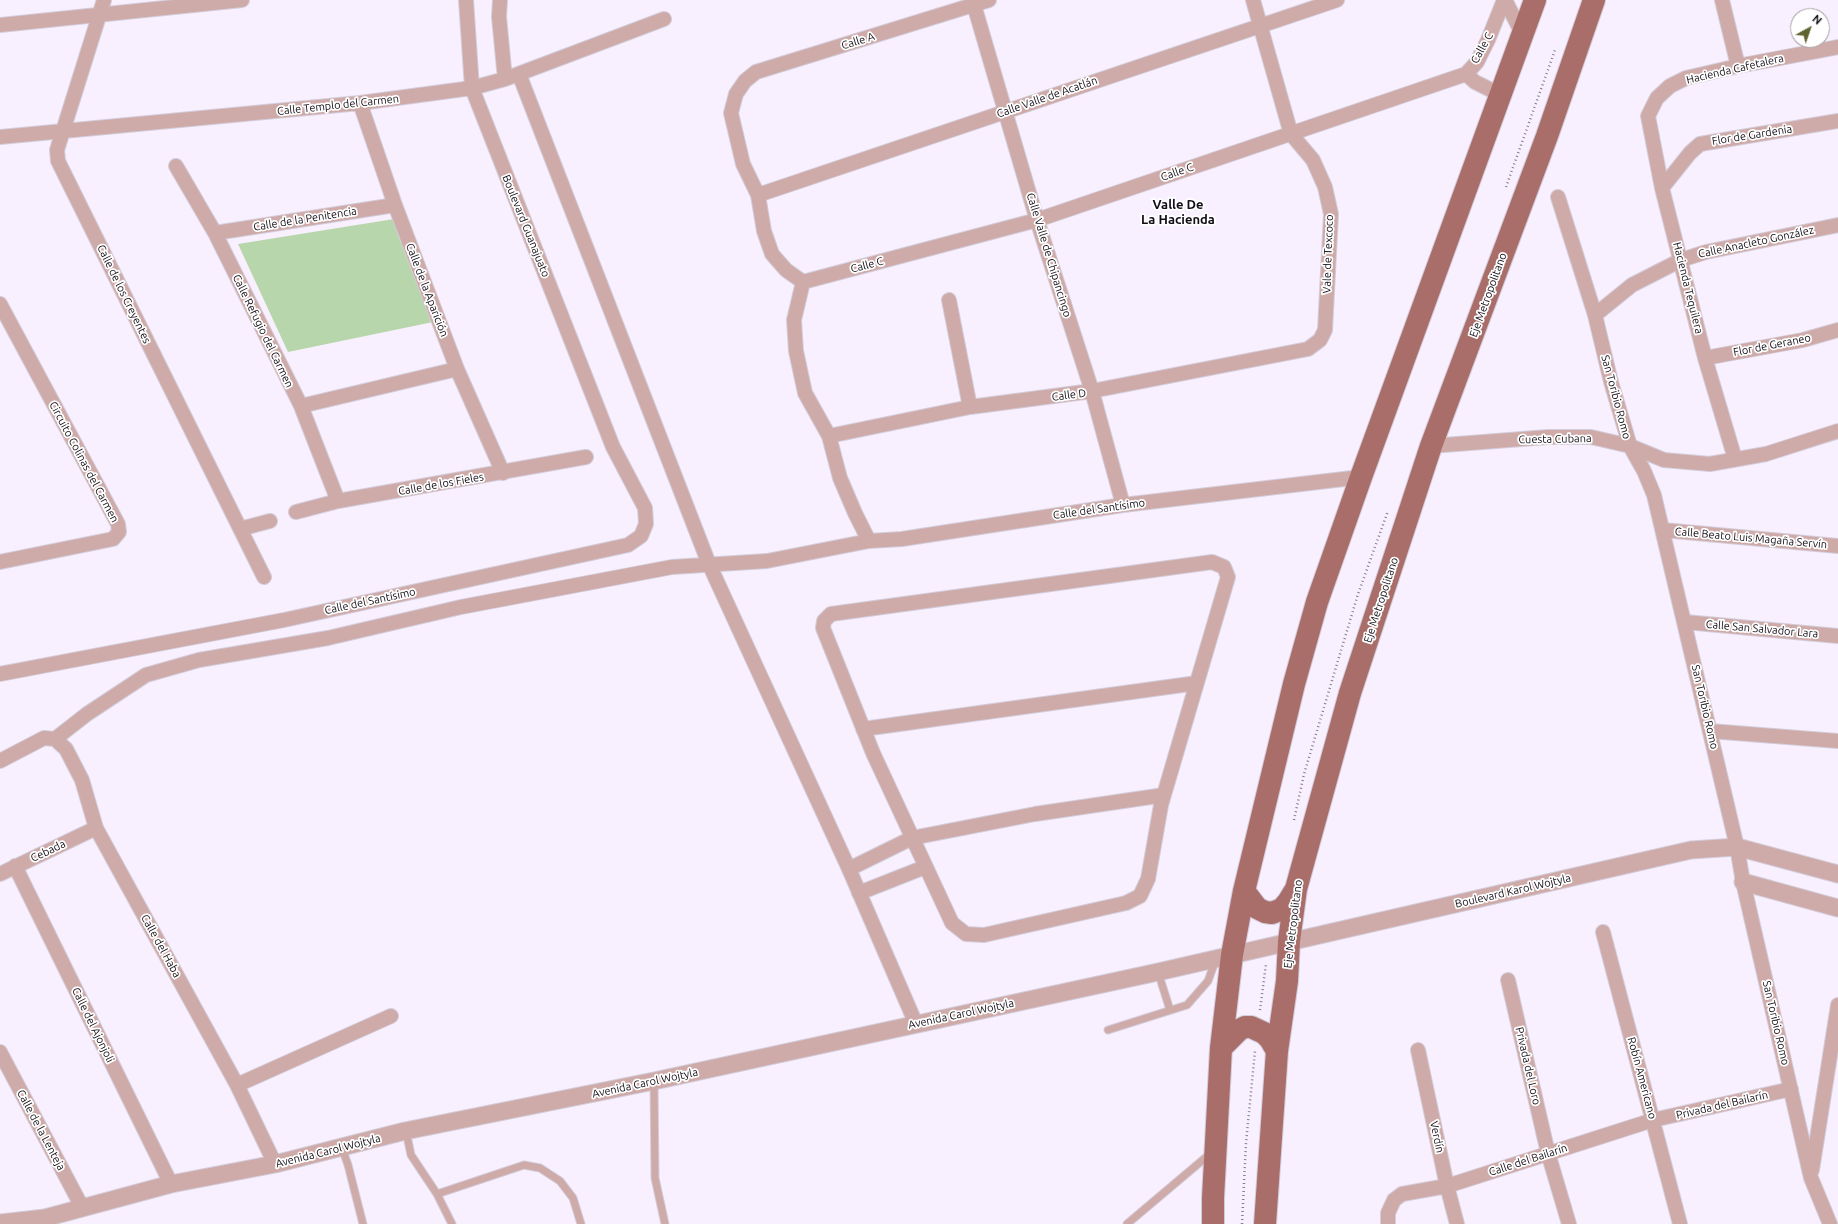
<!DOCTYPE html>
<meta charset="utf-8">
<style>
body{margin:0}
#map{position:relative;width:1838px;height:1224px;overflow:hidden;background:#f8f0ff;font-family:Ubuntu,sans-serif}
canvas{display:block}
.north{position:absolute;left:1790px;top:8px;width:40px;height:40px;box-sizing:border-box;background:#fff;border:1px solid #a09ea1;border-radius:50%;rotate:40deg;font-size:11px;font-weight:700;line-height:16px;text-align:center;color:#120d15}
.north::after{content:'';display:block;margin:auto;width:14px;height:18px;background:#616330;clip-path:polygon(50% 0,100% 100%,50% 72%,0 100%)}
</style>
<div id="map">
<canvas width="1838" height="1224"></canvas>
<div class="north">N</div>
</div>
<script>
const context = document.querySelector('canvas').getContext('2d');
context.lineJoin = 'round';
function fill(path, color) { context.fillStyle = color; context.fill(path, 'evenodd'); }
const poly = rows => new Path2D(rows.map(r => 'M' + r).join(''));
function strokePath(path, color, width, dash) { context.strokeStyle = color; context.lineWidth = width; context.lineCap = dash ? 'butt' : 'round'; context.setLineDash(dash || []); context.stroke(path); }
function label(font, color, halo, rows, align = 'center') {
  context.font = font + ' Ubuntu,sans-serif'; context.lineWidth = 3.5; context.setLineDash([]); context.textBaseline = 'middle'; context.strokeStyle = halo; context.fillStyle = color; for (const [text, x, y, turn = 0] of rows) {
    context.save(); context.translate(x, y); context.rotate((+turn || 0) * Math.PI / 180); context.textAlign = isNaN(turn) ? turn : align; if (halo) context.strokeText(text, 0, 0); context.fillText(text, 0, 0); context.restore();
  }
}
const green = poly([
 [394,219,438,321,288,352,238,244]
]);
const path = poly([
 [1506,187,1555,50],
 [1294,820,1304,774,1358,594,1388,511],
 [1260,1010,1266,964],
 [1242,1224,1246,1143,1255,1051]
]);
const service = poly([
 [1158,972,1170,1010],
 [1108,1030,1187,1005,1208,981,1216,959],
 [654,1082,655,1178,665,1224],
 [406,1131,411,1155,437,1194,452,1224],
 [342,1148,348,1165,363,1224],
 [437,1194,524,1165,540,1168,560,1181,573,1198,581,1224],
 [1127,1224,1211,1153]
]);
const minor = poly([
 [104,0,57,150,58,161,264,577],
 [500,0,499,17,505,79],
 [1505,0,1523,35],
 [1722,0,1738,66],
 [974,5,1037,220,1092,391,1123,505],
 [0,25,242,0],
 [519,74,709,564,849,869,916,1024],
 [1466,74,1475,82,1501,95],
 [360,103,395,205,457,369,503,473],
 [0,137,360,103,472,88,505,79,664,19],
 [176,166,215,233,301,406,338,501],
 [1662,188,1690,153,1700,144,1838,121],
 [758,195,1337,0],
 [1558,197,1595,315,1611,382,1630,446,1644,471,1654,495,1737,847,1743,882,1811,1178,1830,1224],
 [215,233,395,205],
 [803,282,1037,220,1466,74,1477,62,1488,40,1504,0],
 [803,282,794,320,796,351,805,393,829,436,840,478,855,513,869,541,902,539,1123,505,1361,477],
 [803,282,786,270,772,254,764,231,758,195,743,164,731,113,736,94,745,81,756,72,989,0],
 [949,300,970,407],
 [0,304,118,524,119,532,113,539,0,562],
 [1595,315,1632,285,1681,260,1706,252,1838,225],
 [1705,358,1803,340,1838,330],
 [301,406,457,369],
 [829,436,970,407,1092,391,1308,349,1320,340,1325,330,1331,214,1325,187,1313,160,1291,134,1253,0],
 [1431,446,1548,437,1591,437,1630,446,1664,460,1710,464,1766,454,1838,431],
 [1735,459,1705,358,1662,188,1648,116,1657,98,1670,86,1686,78,1738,66,1838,47],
 [296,512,338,501,586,457],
 [240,529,270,521],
 [1663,530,1838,546],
 [1212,562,1224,567,1228,577,1161,805,1148,879,1140,896,1126,903,984,935,966,934,952,923,873,753,823,628,824,621,831,614,1212,562],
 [1685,622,1838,636],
 [0,674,284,620,628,545,641,536,646,524,645,508,613,447,472,88,466,0],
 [863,729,1197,683],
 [1710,731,1838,741],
 [55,739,87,714,146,675,199,660,328,638,461,607,672,567,767,561,869,541],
 [0,761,44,738,55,739,66,749,82,780,96,828,237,1085,275,1164],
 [15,866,171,1184],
 [849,869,912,838,1035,814,1164,795],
 [0,874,96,828],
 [859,893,925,867],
 [1603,932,1680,1224],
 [1508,980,1548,1153,1569,1224],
 [1418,1050,1447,1186,1457,1224],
 [0,1052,82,1207],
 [237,1085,391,1016],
 [1812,1170,1838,1005],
 [1388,1224,1388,1213,1394,1200,1402,1194,1447,1186,1653,1120,1791,1089]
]);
const tertiary = poly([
 [1743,882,1838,908],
 [0,1223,45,1218,171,1184,275,1164,405,1131,654,1081,1158,972,1691,850,1737,847,1838,874]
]);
const primary = poly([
 [1244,891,1257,908,1265,912,1272,913,1282,909,1288,902,1296,889],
 [1221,1048,1239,1030,1245,1027,1251,1027,1264,1033,1270,1039,1277,1051],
 [1213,1224,1213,1198,1221,1048,1232,955,1244,891,1294,684,1317,602,1361,477,1535,0],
 [1265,1224,1277,1051,1287,981,1289,941,1296,889,1350,693,1431,446,1547,136,1594,0]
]);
const streetNames = [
 ["Calle A",858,41,-17],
 ["Calle C",1482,48,-61],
 ["Hacienda Cafetalera",1735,69,-13],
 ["Calle Valle de Acatlán",1047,97,-19],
 ["Calle Templo del Carmen",338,105,-6],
 ["Flor de Gardenia",1752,135,-9],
 ["Calle C",1177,172,-19],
 ["Calle de la Penitencia",305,219,-9],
 ["Boulevard Guanajuato",526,226,68],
 ["Calle Anacleto González",1756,242,-12],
 ["Vale de Texcoco",1328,254,-88],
 ["Calle Valle de Chipancingo",1049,255,73],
 ["Calle C",867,265,-15],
 ["Hacienda Tequilera",1688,288,76],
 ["Calle de la Aparición",427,290,69],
 ["Calle de los Creyentes",124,294,64],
 ["Eje Metropolitano",1488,295,-70],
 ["Calle Refugio del Carmen",263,331,64],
 ["Flor de Geraneo",1772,345,-11],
 ["Calle D",1069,395,-7],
 ["San Toribio Romo",1616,397,75],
 ["Cuesta Cubana",1555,439,-1],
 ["Circuito Colinas del Carmen",84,462,62],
 ["Calle de los Fieles",441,484,-10],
 ["Calle del Santísimo",1099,509,-8],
 ["Calle Beato Luis Magaña Servín",1751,538,5],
 ["Eje Metropolitano",1381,600,-72],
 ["Calle del Santísimo",370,601,-12],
 ["Calle San Salvador Lara",1762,629,5],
 ["San Toribio Romo",1705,707,77],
 ["Cebada",48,851,-25],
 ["Boulevard Karol Wojtyla",1513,891,-13],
 ["Eje Metropolitano",1293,924,-83],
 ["Calle del Haba",161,946,61],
 ["Avenida Carol Wojtyla",961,1014,-12],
 ["San Toribio Romo",1776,1023,77],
 ["Calle del Ajonjoli",93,1025,64],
 ["Privada del Loro",1528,1066,77],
 ["Robín Americano",1642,1078,75],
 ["Avenida Carol Wojtyla",645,1083,-12],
 ["Privada del Bailarín",1722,1105,-13],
 ["Calle de la Lenteja",41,1130,62],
 ["Verdín",1437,1137,78],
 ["Avenida Carol Wojtyla",328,1151,-14],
 ["Calle del Bailarín",1528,1160,-18]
];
const quarterNames = [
 ["Valle De",1178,205],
 ["La Hacienda",1178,220]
];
fill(green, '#b8d6ab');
strokePath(service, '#d3ccda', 9);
strokePath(minor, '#d3ccda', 16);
strokePath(tertiary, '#d3ccda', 19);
strokePath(primary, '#d3ccda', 24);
strokePath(path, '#847d89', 2.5, [1, 3]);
strokePath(service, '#ceaba8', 7);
strokePath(minor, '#ceaba8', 14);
strokePath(tertiary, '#ceaba8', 17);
strokePath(primary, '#aa6e6a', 22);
label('11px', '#120d15', '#fff', streetNames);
label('bold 13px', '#120d15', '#fff', quarterNames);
</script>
